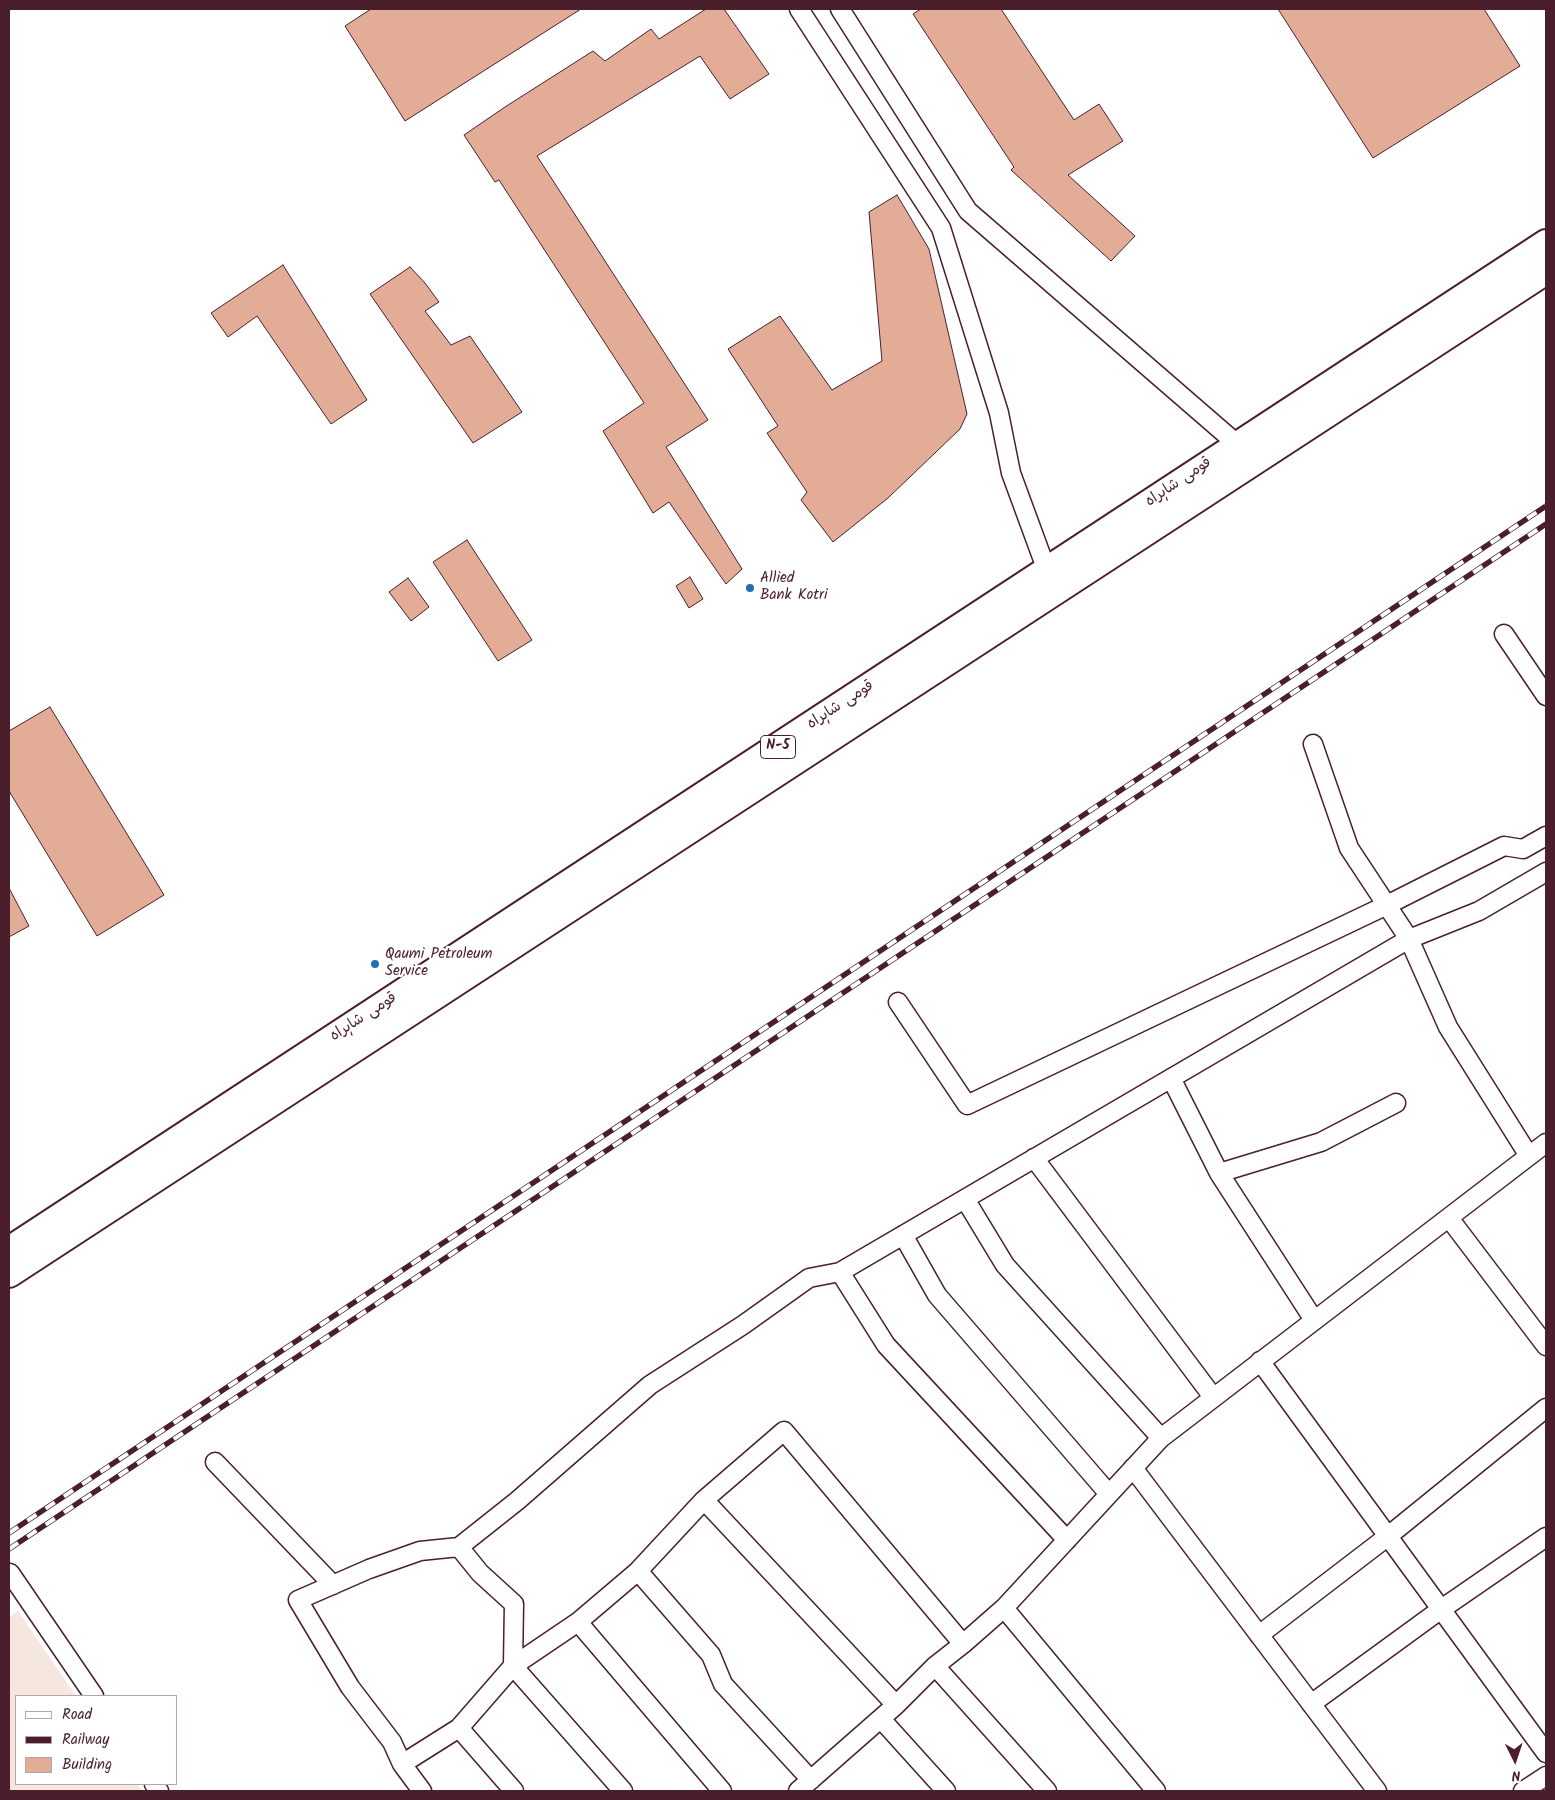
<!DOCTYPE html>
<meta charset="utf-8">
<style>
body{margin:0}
#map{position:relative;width:1555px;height:1800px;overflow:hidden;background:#fff;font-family:Kalam,sans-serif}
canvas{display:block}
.frame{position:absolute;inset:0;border:10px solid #4a1f2b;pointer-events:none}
.legend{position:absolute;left:15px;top:1695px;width:162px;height:90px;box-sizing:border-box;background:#fff;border:1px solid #b7a5aa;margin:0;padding:6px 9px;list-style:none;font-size:15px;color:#4a1f2b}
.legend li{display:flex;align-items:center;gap:10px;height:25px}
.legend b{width:25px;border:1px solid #b7a5aa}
.north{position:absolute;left:1490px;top:1735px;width:50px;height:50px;-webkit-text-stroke:4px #fff;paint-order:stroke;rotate:176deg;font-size:14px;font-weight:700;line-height:20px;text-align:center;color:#4a1f2b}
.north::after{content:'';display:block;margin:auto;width:18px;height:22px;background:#4a1f2b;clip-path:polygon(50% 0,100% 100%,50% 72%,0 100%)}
</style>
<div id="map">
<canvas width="1555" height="1800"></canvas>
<div class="frame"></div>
<ul class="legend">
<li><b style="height:6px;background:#fff"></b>Road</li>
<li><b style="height:6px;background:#4a1f2b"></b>Railway</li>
<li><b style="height:14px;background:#e2ac97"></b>Building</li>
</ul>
<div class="north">N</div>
</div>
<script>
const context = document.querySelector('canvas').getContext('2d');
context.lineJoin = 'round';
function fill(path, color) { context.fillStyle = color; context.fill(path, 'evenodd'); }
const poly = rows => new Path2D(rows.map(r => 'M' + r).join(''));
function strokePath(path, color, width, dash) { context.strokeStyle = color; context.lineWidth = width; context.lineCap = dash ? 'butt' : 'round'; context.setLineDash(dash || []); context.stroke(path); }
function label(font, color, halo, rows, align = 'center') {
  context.font = font + ' Kalam,"Playpen Sans Arabic",sans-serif'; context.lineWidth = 4.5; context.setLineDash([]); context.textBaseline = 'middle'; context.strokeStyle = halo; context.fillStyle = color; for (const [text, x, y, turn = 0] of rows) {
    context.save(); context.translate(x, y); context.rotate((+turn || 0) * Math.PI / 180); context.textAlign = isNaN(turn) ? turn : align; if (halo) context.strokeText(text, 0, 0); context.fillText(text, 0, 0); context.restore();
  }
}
const built = poly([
 [18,1611,76,1696,16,1696,16,1784,137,1784,142,1791,9,1791,9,1617]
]);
const building = poly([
 [371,9,581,9,405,121,345,26,371,9],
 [706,9,724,9,769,74,730,99,700,56,537,156,708,420,666,447,742,569,726,584,669,502,653,513,603,431,644,403,499,180,495,182,464,135,505,107,593,51,605,61,651,29,659,39,706,9],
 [921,9,1001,9,1074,120,1099,104,1123,141,1068,175,1135,236,1111,261,1011,170,1014,167,913,14,921,9],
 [1278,9,1484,9,1520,66,1373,158,1278,9],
 [897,195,929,249,967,414,960,429,888,498,833,542,801,500,807,492,767,433,778,426,728,349,780,316,832,390,882,361,869,212,897,195],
 [283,265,367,400,331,424,257,316,228,337,211,313,283,265],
 [410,267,425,283,439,302,425,311,451,345,470,336,522,412,473,443,370,294,410,267],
 [467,540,532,640,498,661,433,562,467,540],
 [690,577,703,599,689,608,676,586,690,577],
 [408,578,429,607,411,621,389,592,408,578],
 [50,707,164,895,97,936,9,791,9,731,50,707],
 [9,888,29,926,9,937,9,888]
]);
const minor = poly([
 [799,9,941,228,999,413,1011,473,1047,571,1052,578],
 [840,9,968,211,1237,444,1244,453],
 [1504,634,1546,696],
 [1313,744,1349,848,1409,939,1448,1027,1529,1156],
 [898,1002,967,1105,1387,905,1504,846,1523,849,1546,836],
 [1171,1078,1219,1173,1314,1320],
 [1034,1158,1213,1397],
 [1219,1173,1321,1142,1396,1103],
 [965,1199,1005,1265,1161,1438],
 [1449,1218,1546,1346],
 [903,1235,937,1295,1109,1494],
 [840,1272,886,1345,1067,1540],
 [1260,1361,1546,1753],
 [215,1462,333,1585],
 [1133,1468,1377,1791],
 [704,1500,896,1705],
 [459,1547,480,1573,514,1604,513,1666,623,1791],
 [638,1571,711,1655,723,1684,811,1780],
 [10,1573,94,1696],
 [1004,1608,1156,1791],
 [578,1622,722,1791],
 [1259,1635,1387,1537,1546,1408],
 [935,1666,1047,1791],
 [1311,1704,1440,1610,1546,1537],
 [881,1719,946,1791],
 [459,1728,514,1791],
 [402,1764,459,1728,513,1666,578,1622,638,1571,704,1500,784,1431,963,1644],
 [154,1784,159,1791],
 [422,1791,402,1764,392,1742,350,1687,298,1600,369,1569,420,1551,459,1547,517,1501,650,1385,743,1325,809,1278,840,1272,1409,939,1479,911,1546,872],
 [798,1791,896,1705,935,1666,963,1644,1004,1608,1161,1438,1546,1143],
 [1523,1791,1546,1776]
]);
const highway = poly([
 [9,1250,1546,243],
 [9,1274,1546,271]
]);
const rail = poly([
 [9,1533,1546,506],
 [9,1549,1546,524]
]);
const markers = [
 [750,588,5,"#1f6fb2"],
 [375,964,5,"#1f6fb2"]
];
const shields = [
 [778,747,35]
];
const shieldNames = [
 ["N-5",778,747]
];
const streetNames = [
 ["قومی شاہراہ",1179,483,-34],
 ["قومی شاہراہ",841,706,-33],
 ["قومی شاہراہ",364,1018,-33]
];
const poiNames = [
 ["Allied",760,579],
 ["Bank Kotri",760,596],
 ["Qaumi Petroleum",385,955],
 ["Service",385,972]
];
fill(built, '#f6e6e0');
fill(building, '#e2ac97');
strokePath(building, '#4a1f2b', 1);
strokePath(minor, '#4a1f2b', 21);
strokePath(highway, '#4a1f2b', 30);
strokePath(minor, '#fff', 18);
strokePath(highway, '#fff', 26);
strokePath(rail, '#4a1f2b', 5.5);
strokePath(rail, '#fff', 4, [11]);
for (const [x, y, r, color] of markers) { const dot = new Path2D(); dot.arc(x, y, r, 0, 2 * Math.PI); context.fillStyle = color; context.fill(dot); strokePath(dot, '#fff', 2); }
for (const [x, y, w] of shields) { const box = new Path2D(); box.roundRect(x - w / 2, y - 11.5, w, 23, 4); context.fillStyle = '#fff'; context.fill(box); strokePath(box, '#4a1f2b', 1); }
label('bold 14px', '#4a1f2b', null, shieldNames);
label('15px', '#4a1f2b', '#fff', streetNames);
label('15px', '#4a1f2b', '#fff', poiNames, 'left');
</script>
